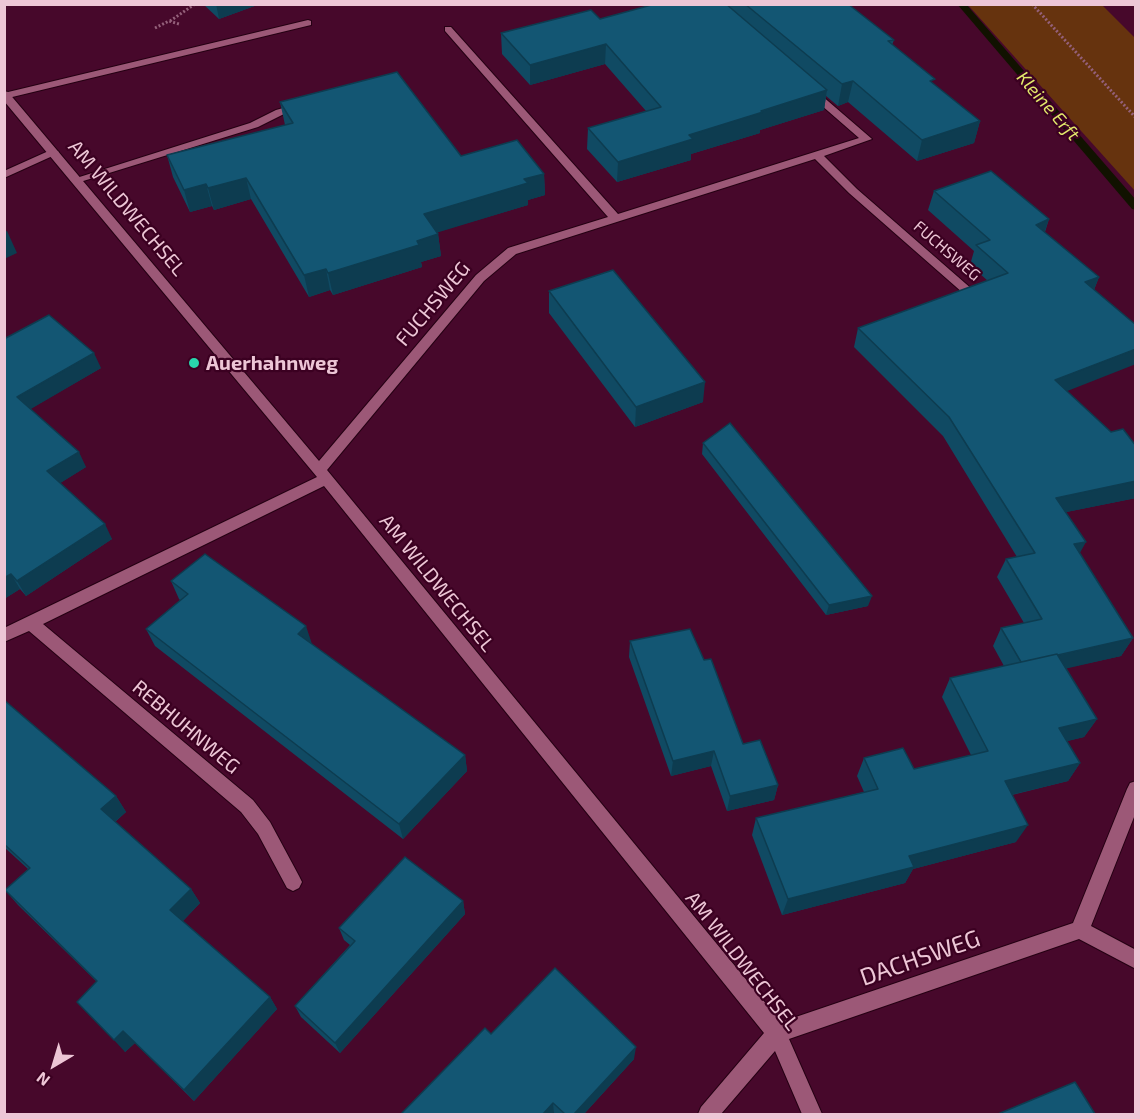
<!DOCTYPE html>
<style>
body{margin:0}
#map{position:relative;width:1140px;height:1119px;overflow:hidden;background:#47082b;font-family:"Exo 2",sans-serif}
canvas{display:block}
.frame{position:absolute;inset:0;border:6px solid #edc6d6;pointer-events:none}
.north{position:absolute;left:24px;top:1035px;width:60px;height:60px;-webkit-text-stroke:4px #3b0021;paint-order:stroke;rotate:218deg;font-size:16px;font-weight:700;line-height:24px;text-align:center;color:#edc6d6}
.north::after{content:'';display:block;margin:auto;width:21px;height:27px;background:#edc6d6;clip-path:polygon(50% 0,100% 100%,50% 72%,0 100%)}
</style>
<div id="map">
<canvas width="1140" height="1119"></canvas>
<div class="frame"></div>
<div class="north">N</div>
</div>
<script>
const context = document.querySelector('canvas').getContext('2d');
context.lineJoin = 'round';
function fill(path, color) { context.fillStyle = color; context.fill(path, 'evenodd'); }
const poly = rows => new Path2D(rows.map(r => 'M' + r).join(''));
function strokePath(path, color, width, dash) { context.strokeStyle = color; context.lineWidth = width; context.lineCap = dash ? 'butt' : 'round'; context.setLineDash(dash || []); context.stroke(path); }
function label(font, color, halo, rows, align = 'center') {
  context.font = font + ' "Exo 2",sans-serif'; context.lineWidth = 4.5; context.setLineDash([]); context.textBaseline = 'middle'; context.strokeStyle = halo; context.fillStyle = color; for (const [text, x, y, turn = 0] of rows) {
    context.save(); context.translate(x, y); context.rotate((+turn || 0) * Math.PI / 180); context.textAlign = isNaN(turn) ? turn : align; if (halo) context.strokeText(text, 0, 0); context.fillText(text, 0, 0); context.restore();
  }
}
const green = poly([
 [968,5,1102,5,1135,38,1135,191]
]);
const stream = poly([
 [957,4,966,4,1136,200,1136,210,1132,209,957,4]
]);
const path = poly([
 [1032,4,1136,118],
 [170,21,195,4],
 [155,28,169,21,179,24]
]);
const service = poly([
 [308,20,311,21,311,25,4,99,4,93,308,20],
 [301,103,306,106,305,108,284,114,258,127,80,182,76,183,70,180,250,123,276,110,301,103],
 [53,149,59,152,57,154,4,178,4,171,53,149]
]);
const minor = poly([
 [445,27,451,27,618,214,859,138,805,91,814,89,872,139,824,156,857,189,981,297,975,301,971,300,849,193,815,159,516,254,484,281,327,470,781,1022,1073,923,1127,789,1130,783,1136,781,1136,812,1091,926,1136,950,1136,969,1079,939,789,1039,822,1114,802,1114,775,1051,721,1114,698,1114,701,1107,764,1033,324,486,43,624,253,800,270,822,299,876,302,882,299,888,293,891,287,888,258,834,241,812,29,631,4,642,4,628,317,477,4,101,4,91,8,92,319,461,476,275,508,248,608,217,445,31,445,27]
]);
const wall = poly([
 [203,4,260,4,219,19],
 [655,4,848,4,894,40,892,45,934,85,980,121,974,143,917,161,848,102,838,106,826,96,824,110,760,130,760,133,691,154,691,160,617,182,587,149,588,128,646,111,605,64,530,85,502,54,501,33,600,19],
 [280,102,461,156,544,174,545,195,528,200,528,205,437,232,438,234,441,256,421,262,422,267,333,295,330,290,309,297,251,199,214,210,212,206,190,212,173,177,167,155,285,125],
 [934,191,1049,219,1045,232,1099,277,1094,290,1067,391,1111,432,1136,446,1136,498,1066,512,1080,554,1133,638,1121,656,1066,668,1097,719,1084,737,1067,741,1080,763,1068,781,1012,795,1016,842,913,869,905,883,782,915,752,835,756,818,864,792,857,776,864,758,914,769,971,755,942,697,950,678,1004,666,993,646,1001,628,1024,623,997,577,1006,559,1017,557,943,436,854,347,858,328,988,281,970,265,974,251,928,210],
 [549,291,703,402,635,427,549,313],
 [4,339,101,368,30,409,86,467,60,483,112,539,26,596,20,589,4,599],
 [703,443,868,606,826,615,702,454],
 [171,581,312,644,465,755,467,771,403,839,155,646,146,629,180,600,179,599],
 [630,641,743,744,778,785,774,800,727,811,711,766,671,776,629,657],
 [4,700,116,796,126,812,115,822,191,889,200,903,183,921,270,997,277,1009,194,1101,135,1043,125,1052,97,982,18,905,5,890,28,869,4,847],
 [463,901,465,914,340,1053,301,1017,295,1006,350,945,344,940,339,928],
 [491,1034,634,1059,584,1114,555,1114]
]);
const shadedWall = poly([
 [216,4,260,4,219,19],
 [606,44,605,64,530,85,530,65],
 [853,81,848,102,838,106,842,84],
 [827,90,824,110,760,130,760,133,691,154,691,160,617,182,618,162,689,135],
 [980,121,974,143,917,161,922,140],
 [544,174,545,195,528,200,528,205,426,236,424,214,524,179],
 [246,178,251,199,214,210,208,188],
 [206,184,212,206,190,212,184,190],
 [1049,219,1042,239,1036,225],
 [7,231,17,253,4,259,4,232],
 [438,234,441,256,421,262,422,267,333,295,328,273,417,241],
 [326,269,330,290,309,297,304,275],
 [1099,277,1091,297,1085,282],
 [1136,349,1136,364,1047,399,1055,380],
 [94,353,101,368,24,413,17,397],
 [705,382,703,402,635,427,636,407],
 [79,452,86,467,54,487,47,471],
 [1136,481,1136,498,1047,516,1056,498],
 [105,524,112,539,26,596,17,581],
 [1086,542,1076,560,1074,544],
 [11,574,20,589,4,599,4,578],
 [872,596,868,606,826,615,829,605],
 [306,626,312,644,298,634],
 [1133,638,1121,656,1012,681,1022,664],
 [1097,719,1084,737,1048,746,1059,728],
 [714,751,711,766,671,776,673,761],
 [465,755,467,771,403,839,399,824],
 [1080,763,1068,781,994,799,1005,781],
 [778,785,774,800,727,811,730,796],
 [116,796,126,812,111,825,101,809],
 [1028,825,1016,842,913,869,905,883,782,915,788,899,909,856],
 [191,889,200,903,180,924,170,910],
 [463,901,465,914,340,1053,335,1043],
 [270,997,277,1009,194,1101,184,1090],
 [123,1031,135,1043,125,1052,114,1040],
 [636,1047,634,1059,584,1114,574,1114],
 [553,1103,554,1114,543,1114]
]);
const building = poly([
 [655,4,726,4,827,90,761,111,763,112,689,135,693,139,618,162,588,128,661,107,606,44,530,65,501,33,591,10,600,19,655,4],
 [745,4,848,4,894,40,888,41,935,79,930,81,980,121,922,140,853,81,842,84,745,4],
 [397,72,461,156,517,140,544,174,524,179,528,183,424,214,438,234,417,241,419,245,328,273,326,269,304,275,246,178,208,188,206,184,184,190,167,155,293,123,280,102,397,72],
 [991,171,1049,219,1036,225,1099,277,1085,282,1136,325,1136,349,1055,380,1111,432,1123,429,1136,446,1136,481,1056,498,1086,542,1074,544,1133,638,1058,655,1057,654,1021,662,1001,628,1042,619,1006,559,1035,553,949,417,858,328,1008,273,976,245,990,240,934,191,991,171],
 [613,270,705,382,636,407,549,291,613,270],
 [49,315,94,353,17,397,79,452,47,471,105,524,17,581,11,574,4,578,4,339,49,315],
 [730,423,872,596,829,605,703,443,730,423],
 [205,554,306,626,298,634,465,755,399,824,146,629,188,594,171,581,205,554],
 [690,629,704,660,711,659,743,744,760,740,778,785,730,796,714,751,673,761,630,641,690,629],
 [1057,654,1097,719,1059,728,1080,763,1005,781,1028,825,909,856,914,867,788,899,756,818,878,789,864,758,903,748,914,769,988,751,950,678,1057,654],
 [4,700,116,796,101,809,191,889,170,910,270,997,184,1090,123,1031,114,1040,77,1002,97,981,5,890,30,868,4,844,4,700],
 [405,857,463,901,335,1043,295,1006,355,941,339,928,405,857],
 [555,968,636,1047,574,1114,565,1114,553,1103,543,1114,401,1114,485,1028,491,1034,555,968],
 [1075,1082,1095,1114,998,1114,1075,1082]
]);
const markers = [
 [194,363,6,"#29d5ac"]
];
const farStreetnames = [
 ["FUCHSWEG",947,251,41]
];
const farWaternames = [
 ["Kleine Erft",1048,106,49]
];
const streetNames = [
 ["AM WILDWECHSEL",127,208,50],
 ["FUCHSWEG",433,304,-50],
 ["AM WILDWECHSEL",437,583,51],
 ["REBHUHNWEG",186,727,40],
 ["AM WILDWECHSEL",742,961,52]
];
const poiNames = [
 ["Auerhahnweg",206,363]
];
const nearStreetnames = [
 ["DACHSWEG",920,958,-19]
];
fill(green, '#66330e');
fill(stream, '#111200');
strokePath(service, '#250013', 2);
strokePath(minor, '#250013', 2);
strokePath(path, '#94607a', 3, [2, 2]);
fill(service, '#9c5877');
fill(minor, '#9c5877');
fill(wall, '#104a63');
fill(shadedWall, '#0d3c50');
fill(building, '#135673');
strokePath(building, '#0d3c50', 1.5);
for (const [x, y, r, color] of markers) { const dot = new Path2D(); dot.arc(x, y, r, 0, 2 * Math.PI); context.fillStyle = color; context.fill(dot); strokePath(dot, '#3b0021', 2); }
label('16px', '#edc6d6', '#3b0021', farStreetnames);
label('italic 18px', '#e3ea6c', '#3b0021', farWaternames);
label('20px', '#edc6d6', '#3b0021', streetNames);
label('bold 20px', '#edc6d6', '#3b0021', poiNames, 'left');
label('24px', '#edc6d6', '#3b0021', nearStreetnames);
</script>
